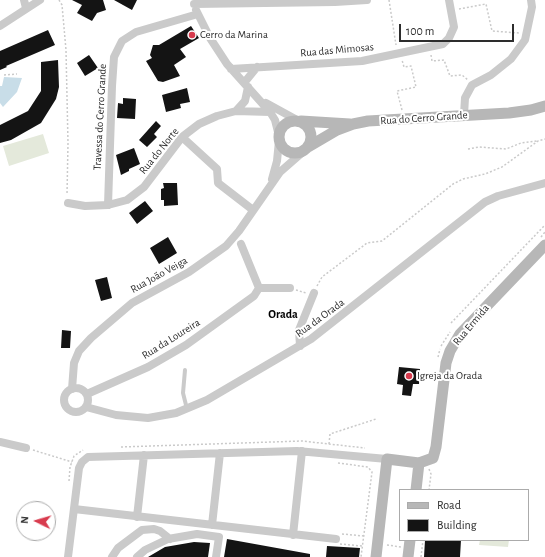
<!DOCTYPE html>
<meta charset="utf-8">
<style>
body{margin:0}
#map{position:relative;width:545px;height:557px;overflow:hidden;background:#fff;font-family:"Alegreya Sans",sans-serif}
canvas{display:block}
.legend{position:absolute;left:399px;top:489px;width:130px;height:52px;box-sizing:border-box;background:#fff;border:1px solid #ababab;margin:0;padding:5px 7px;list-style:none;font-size:12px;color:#2d2d2d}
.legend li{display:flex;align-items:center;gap:8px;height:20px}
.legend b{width:20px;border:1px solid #ababab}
.north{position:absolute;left:16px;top:501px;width:40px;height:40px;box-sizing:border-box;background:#fff;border:1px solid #ababab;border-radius:50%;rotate:275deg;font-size:11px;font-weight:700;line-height:16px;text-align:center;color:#2d2d2d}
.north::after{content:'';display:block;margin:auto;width:14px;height:18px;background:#d83b4e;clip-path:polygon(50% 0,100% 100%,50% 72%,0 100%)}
.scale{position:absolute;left:399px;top:24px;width:115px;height:18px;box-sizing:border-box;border:2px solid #2d2d2d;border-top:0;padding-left:5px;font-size:12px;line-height:14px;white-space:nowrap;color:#2d2d2d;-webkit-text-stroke:3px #fff;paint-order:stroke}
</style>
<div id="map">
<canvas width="545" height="557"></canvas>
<ul class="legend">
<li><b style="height:5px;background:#b7b7b7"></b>Road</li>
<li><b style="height:11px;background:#141414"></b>Building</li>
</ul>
<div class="north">N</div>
<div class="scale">100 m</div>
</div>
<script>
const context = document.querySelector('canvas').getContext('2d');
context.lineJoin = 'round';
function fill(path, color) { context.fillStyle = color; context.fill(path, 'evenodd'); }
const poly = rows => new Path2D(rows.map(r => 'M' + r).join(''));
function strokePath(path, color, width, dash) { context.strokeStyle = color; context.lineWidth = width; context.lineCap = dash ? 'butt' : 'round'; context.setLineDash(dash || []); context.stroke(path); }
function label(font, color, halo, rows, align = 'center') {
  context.font = font + ' "Alegreya Sans",sans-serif'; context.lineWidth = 4; context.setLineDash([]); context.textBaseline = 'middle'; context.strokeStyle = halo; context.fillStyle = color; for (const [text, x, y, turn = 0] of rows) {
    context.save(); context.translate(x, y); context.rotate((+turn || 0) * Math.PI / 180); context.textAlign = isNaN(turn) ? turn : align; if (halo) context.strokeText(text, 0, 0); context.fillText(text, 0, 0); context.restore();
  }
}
const green = poly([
 [43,134,49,153,9,166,3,146],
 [480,540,509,540,508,547,479,545]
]);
const water = poly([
 [4,77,22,78,17,92,3,107,0,103,0,86,2,86]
]);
const building = poly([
 [72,0,103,0,106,10,97,13,92,21,77,13,82,5],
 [114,0,137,0,132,10],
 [191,26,199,38,180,49,186,57,174,65,180,76,163,82,158,81,146,61,152,58,150,55,153,45,159,45],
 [48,30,55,45,6,66,7,67,0,70,0,51],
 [89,55,98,68,85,76,77,63],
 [58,60,59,87,56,99,41,123,11,140,0,143,0,125,28,111,41,91,41,62],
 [187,88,190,102,180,104,181,108,166,112,162,95],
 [123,98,136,99,135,119,117,118,118,103,123,104],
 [156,121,161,126,154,134,157,137,147,147,139,140],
 [134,148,140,164,129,169,129,171,121,175,116,155],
 [163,183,177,183,178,205,164,206,164,200,161,200,161,189,164,188],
 [145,201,153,211,137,224,129,213],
 [168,237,177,253,159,264,150,248],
 [107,277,112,298,101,301,95,280],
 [62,330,71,331,70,348,61,348],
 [399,367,420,369,419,384,413,384,411,396,402,395,403,385,397,384],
 [227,539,310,554,310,557,224,557],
 [425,540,461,540,460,557,424,557],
 [194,542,210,543,208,557,148,557,165,547],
 [327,546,360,548,359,557,326,557]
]);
const path = poly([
 [59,0,62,5,66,50,68,143,67,195],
 [389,0,396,45],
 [459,9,486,4,492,31,519,33],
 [431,55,432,61,444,60,450,76,462,75,468,80],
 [4,75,17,74],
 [402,110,397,91,416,87,411,66,404,67,402,60],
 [468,149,479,147,506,149,521,143,537,141],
 [541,237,545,232],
 [317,286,322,277,367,243,382,241,453,184,463,179,485,174,502,167,538,141,545,139],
 [296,290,306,293],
 [451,323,545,225],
 [441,346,450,332],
 [438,357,440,349],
 [329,444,330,434,376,419],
 [121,447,302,441,365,448],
 [33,450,72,462],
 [338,463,368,467,372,472,361,557],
 [429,469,431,474,429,490],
 [69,481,70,467,74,456,83,450],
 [342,534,364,536],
 [340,544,362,546],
 [387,545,401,547],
 [421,557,423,540]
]);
const lane = poly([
 [185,370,183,393,187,409]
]);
const street = poly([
 [24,0,26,8],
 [194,4,335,2,367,0],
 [196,10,210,38,227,64,270,112,275,120,279,136],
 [0,26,40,0],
 [231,69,362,61,443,44,449,38,454,27,449,0],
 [244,83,257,67],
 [266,103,297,120],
 [236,111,245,101,248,87],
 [464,115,465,98,472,85,491,75,511,59,525,40,532,7,531,0],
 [182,137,217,169,218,183,253,210],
 [272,179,277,161,279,141],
 [68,203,85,206,108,205,127,200,144,187,182,137,199,124,217,116,236,111,270,112],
 [108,205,112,86,114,57,122,41,136,32,198,14],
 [259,288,290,288],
 [300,346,299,330,314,293],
 '64 400a12 12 0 1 1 24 0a12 12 0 1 1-24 0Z',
 [72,389,74,363,79,351,91,338,132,303,189,272,226,246,239,231,280,172,304,151],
 [87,394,148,367,186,345,254,296,259,288,241,244],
 [86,407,116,415,148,418,176,413,207,400,311,339,485,202,498,196,545,183],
 [0,442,26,448],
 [74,509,336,539],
 [137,517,144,455],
 [212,525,220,453],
 [293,535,302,451],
 [68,557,79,468,82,462,88,457,297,451,387,459],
 [112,557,118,548,142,530,154,529,160,531,170,539],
 [137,557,145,550,168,539,197,534,219,537,216,557]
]);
const secondary = poly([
 '279 137a16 16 0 1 1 32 0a16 16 0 1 1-32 0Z',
 [301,121,350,124],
 [308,147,337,130,353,124,368,121,509,113,531,110,545,106],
 [416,490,419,463],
 [376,557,387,459,419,463,433,458,436,447,446,363,450,351,460,334,545,245],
 [408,557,410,540]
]);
const markers = [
 [192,35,4,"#d83b4e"],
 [409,376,4,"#d83b4e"]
];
const poiNames = [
 ["Cerro da Marina",200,35],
 ["Igreja da Orada",417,376]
];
const streetNames = [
 ["Rua das Mimosas",337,50,-5],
 ["Travessa do Cerro Grande",100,117,-87],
 ["Rua do Cerro Grande",424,118,-4],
 ["Rua do Norte",159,151,-51],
 ["Rua João Veiga",159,275,-29],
 ["Rua da Orada",320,318,-36],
 ["Rua Ermida",471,325,-50],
 ["Rua da Loureira",171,339,-32]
];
const neighbourhoodNames = [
 ["Orada",283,314]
];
fill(green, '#e4e9db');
fill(water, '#c8dde8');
fill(building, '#141414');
strokePath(path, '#cacaca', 1.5, [2, 2]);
strokePath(lane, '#cacaca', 4);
strokePath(street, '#cacaca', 8);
strokePath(secondary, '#b7b7b7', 11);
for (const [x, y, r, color] of markers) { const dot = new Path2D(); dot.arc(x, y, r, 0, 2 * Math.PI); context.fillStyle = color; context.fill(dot); strokePath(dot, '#fff', 1.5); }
label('11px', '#2d2d2d', '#fff', poiNames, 'left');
label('11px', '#2d2d2d', '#fff', streetNames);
label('bold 12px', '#000', '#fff', neighbourhoodNames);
</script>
